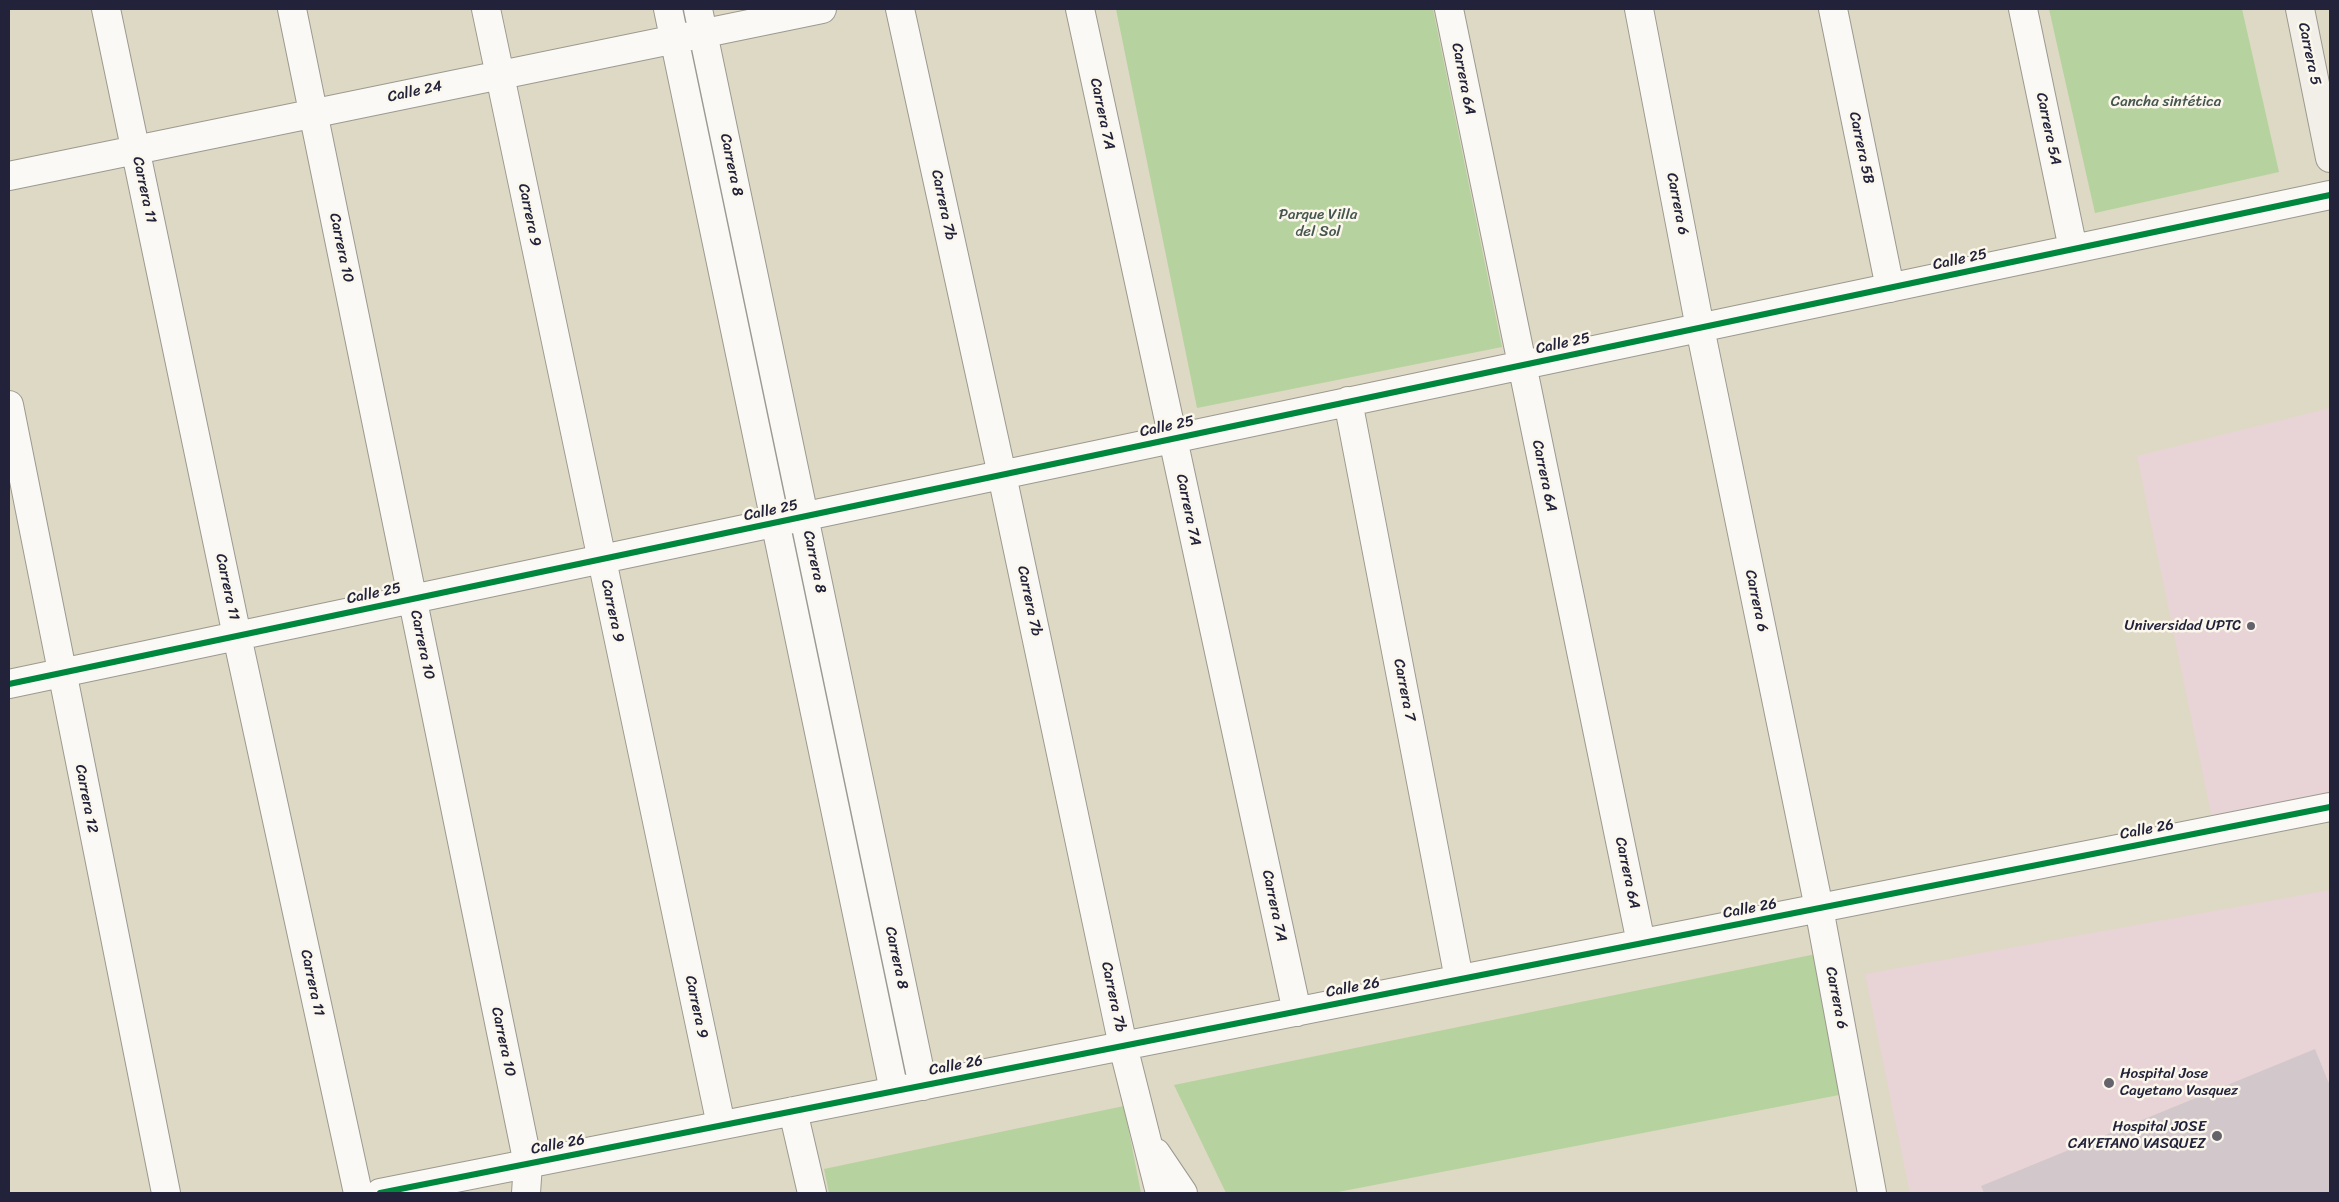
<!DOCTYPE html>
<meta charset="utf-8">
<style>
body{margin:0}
#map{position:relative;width:2339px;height:1202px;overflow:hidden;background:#ded9c4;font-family:Sriracha,sans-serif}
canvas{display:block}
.frame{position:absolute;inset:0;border:10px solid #22223b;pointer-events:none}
</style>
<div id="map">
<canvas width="2339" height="1202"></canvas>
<div class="frame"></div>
</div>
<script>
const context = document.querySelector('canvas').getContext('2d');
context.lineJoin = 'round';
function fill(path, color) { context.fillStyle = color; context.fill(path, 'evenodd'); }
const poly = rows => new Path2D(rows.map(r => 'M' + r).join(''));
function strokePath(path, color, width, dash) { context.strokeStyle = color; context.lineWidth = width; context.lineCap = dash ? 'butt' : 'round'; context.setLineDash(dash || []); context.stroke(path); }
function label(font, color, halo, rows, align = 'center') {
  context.font = font + ' Sriracha,sans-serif'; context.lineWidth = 5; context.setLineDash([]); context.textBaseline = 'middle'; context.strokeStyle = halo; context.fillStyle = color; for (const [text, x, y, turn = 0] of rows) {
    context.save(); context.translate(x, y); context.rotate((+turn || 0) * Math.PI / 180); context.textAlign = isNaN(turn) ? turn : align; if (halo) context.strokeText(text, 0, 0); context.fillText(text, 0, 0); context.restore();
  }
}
const built = poly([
 [2330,408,2330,796,2213,823,2137,456],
 [2330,890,2330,1193,1910,1193,1865,974]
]);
const green = poly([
 [1116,9,1433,9,1502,347,1197,408],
 [2049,9,2242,9,2279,172,2095,213],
 [1816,954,1839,1095,1333,1193,1226,1193,1174,1085],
 [1124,1106,1141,1193,829,1193,824,1169]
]);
const building = poly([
 [2315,1049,2330,1086,2330,1193,1984,1193,1981,1186]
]);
const street = poly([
 [106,9,237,636,358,1193],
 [292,9,528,1164,526,1193],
 [486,9,721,1125],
 [668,9,894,1091],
 [698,9,923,1086],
 [900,9,1002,475,1123,1046,1160,1193],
 [1080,9,1297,1012],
 [1449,9,1641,943],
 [1639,9,1700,328,1819,908,1872,1193],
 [1833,9,1890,288],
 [2023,9,2073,249],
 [9,176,822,9],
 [1348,401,1459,979],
 [9,405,166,1193],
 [9,684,2330,195],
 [793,1111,812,1193],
 [1156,1153,1183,1193],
 [380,1193,2330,807]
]);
const secondary = poly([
 [2300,9,2330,158]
]);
const cycleway = poly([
 [9,684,2330,195],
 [380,1193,2330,807]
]);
const markers = [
 [2251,626,5,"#64626b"],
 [2109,1083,6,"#64626b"],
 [2217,1136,6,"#64626b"]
];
const streetNames = [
 ["Carrera 5",2309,54,78],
 ["Carrera 6A",1463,79,79],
 ["Calle 24",415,92,-12],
 ["Carrera 7A",1102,114,78],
 ["Carrera 5A",2048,129,78],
 ["Carrera 5B",1861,148,78],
 ["Carrera 8",731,165,78],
 ["Carrera 11",144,190,78],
 ["Carrera 6",1677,204,79],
 ["Carrera 7b",943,205,78],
 ["Carrera 9",529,215,78],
 ["Carrera 10",341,248,78],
 ["Calle 25",1960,260,-12],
 ["Calle 25",1563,344,-12],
 ["Calle 25",1167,427,-12],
 ["Carrera 6A",1544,476,78],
 ["Carrera 7A",1188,510,78],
 ["Calle 25",771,511,-12],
 ["Carrera 8",814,562,78],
 ["Carrera 11",227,587,78],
 ["Calle 25",374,594,-12],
 ["Carrera 7b",1029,601,78],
 ["Carrera 6",1756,601,78],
 ["Carrera 9",612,611,78],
 ["Carrera 10",422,645,78],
 ["Carrera 7",1404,690,79],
 ["Carrera 12",86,799,79],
 ["Calle 26",2147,830,-11],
 ["Carrera 6A",1627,873,78],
 ["Carrera 7A",1274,906,78],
 ["Calle 26",1750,909,-11],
 ["Carrera 8",896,958,78],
 ["Carrera 11",312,983,78],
 ["Calle 26",1353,988,-11],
 ["Carrera 7b",1113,997,78],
 ["Carrera 6",1836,998,79],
 ["Carrera 9",696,1007,78],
 ["Carrera 10",503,1042,78],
 ["Calle 26",956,1066,-11],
 ["Calle 26",558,1145,-11]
];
const parkNames = [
 ["Cancha sintética",2166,102],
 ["Parque Villa",1318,215],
 ["del Sol",1318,232]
];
const poiNames = [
 ["Universidad UPTC",2241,626],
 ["Hospital Jose",2120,1074,"left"],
 ["Cayetano Vasquez",2120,1091,"left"],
 ["Hospital JOSE",2206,1127],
 ["CAYETANO VASQUEZ",2206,1144]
];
fill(built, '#e8d4d6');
fill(green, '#b6d29e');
fill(building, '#d2c8cc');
strokePath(street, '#9c9990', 30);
strokePath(secondary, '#9c9990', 30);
strokePath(street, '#faf9f6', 28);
strokePath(secondary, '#f2efe8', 28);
strokePath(cycleway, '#00873e', 6);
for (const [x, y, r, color] of markers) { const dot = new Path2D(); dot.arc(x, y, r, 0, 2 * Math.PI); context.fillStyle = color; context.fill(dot); strokePath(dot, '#fbf7ec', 2); }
label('15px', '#22223b', '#fbf7ec', streetNames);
label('15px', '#45554f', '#fbf7ec', parkNames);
label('15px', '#22223b', '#fbf7ec', poiNames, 'right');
</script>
